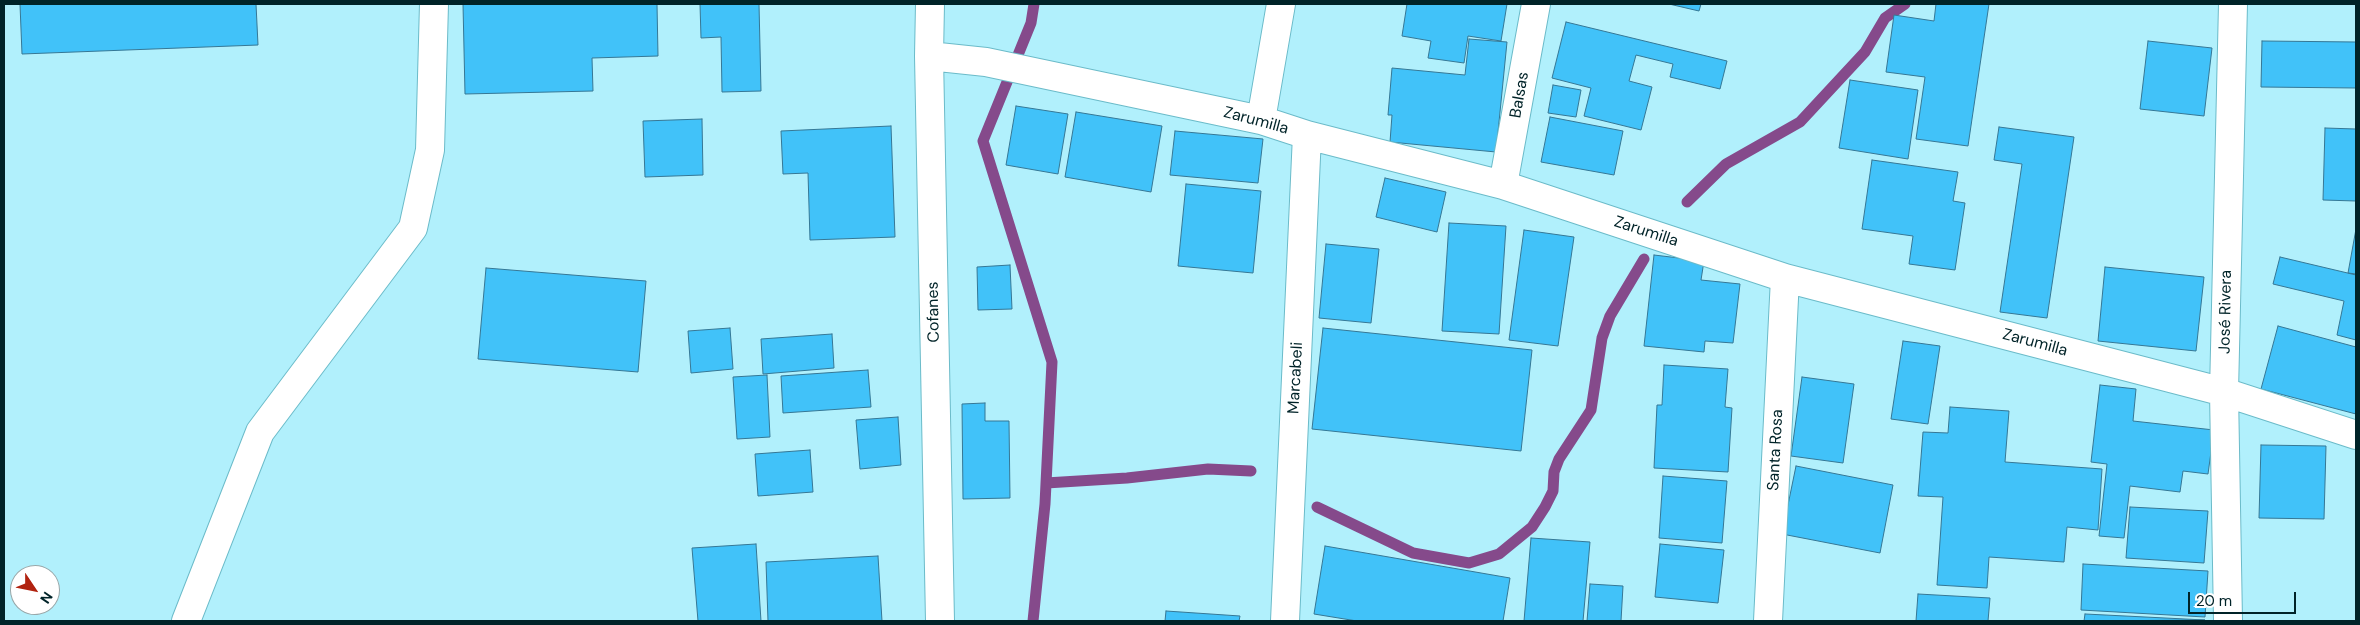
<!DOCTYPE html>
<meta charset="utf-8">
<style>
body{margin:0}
#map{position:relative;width:2360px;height:625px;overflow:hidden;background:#b1f0fc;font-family:"DM Sans",sans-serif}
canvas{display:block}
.frame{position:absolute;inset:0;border:5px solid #002328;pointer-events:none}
.north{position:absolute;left:10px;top:565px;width:50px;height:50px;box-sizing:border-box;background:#fff;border:1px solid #99a7a9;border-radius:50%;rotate:124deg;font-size:14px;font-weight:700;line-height:20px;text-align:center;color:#002328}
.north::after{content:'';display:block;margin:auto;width:18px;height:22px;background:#b12310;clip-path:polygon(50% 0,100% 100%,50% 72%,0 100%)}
.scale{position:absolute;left:2188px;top:592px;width:108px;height:22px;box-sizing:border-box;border:2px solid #002328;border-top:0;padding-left:6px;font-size:15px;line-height:18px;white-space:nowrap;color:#002328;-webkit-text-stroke:4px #fff;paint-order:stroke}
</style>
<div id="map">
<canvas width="2360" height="625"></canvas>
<div class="frame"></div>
<div class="north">N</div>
<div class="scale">20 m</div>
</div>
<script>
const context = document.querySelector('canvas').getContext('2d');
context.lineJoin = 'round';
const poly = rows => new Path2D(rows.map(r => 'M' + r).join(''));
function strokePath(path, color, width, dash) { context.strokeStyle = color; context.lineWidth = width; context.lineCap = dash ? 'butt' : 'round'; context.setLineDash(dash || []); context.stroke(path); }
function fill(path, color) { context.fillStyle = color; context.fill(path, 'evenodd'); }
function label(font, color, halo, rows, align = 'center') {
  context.font = font + ' "DM Sans",sans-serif'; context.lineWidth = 4; context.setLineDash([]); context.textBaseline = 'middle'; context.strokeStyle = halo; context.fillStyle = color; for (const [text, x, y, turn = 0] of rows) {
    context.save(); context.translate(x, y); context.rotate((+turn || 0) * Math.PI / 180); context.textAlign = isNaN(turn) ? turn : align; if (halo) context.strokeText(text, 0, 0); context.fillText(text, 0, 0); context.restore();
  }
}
const stream = poly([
 [1687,202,1726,164,1800,122,1865,52,1885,18,1905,4],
 [1046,483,1127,478,1208,469,1251,471],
 [1317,507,1413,553,1469,563,1499,554,1532,527,1545,507,1553,491,1554,472,1559,459,1591,410,1602,338,1610,316,1644,259],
 [1033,621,1045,504,1052,362,983,141,1031,23,1034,4]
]);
const building = poly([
 [20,4,256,4,258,45,22,54,20,4],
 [463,4,657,4,658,56,592,58,593,91,465,94,463,4],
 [700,4,759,4,761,91,722,92,721,37,701,38,700,4],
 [1407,4,1507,4,1501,41,1468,36,1464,63,1428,58,1431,41,1402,36,1407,4],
 [1669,4,1701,4,1699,11,1669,4],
 [1936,4,1989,4,1968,146,1916,139,1925,77,1886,72,1894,15,1934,21,1936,4],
 [1566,22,1727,61,1720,89,1670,77,1673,64,1636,55,1629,81,1652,87,1641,130,1584,116,1591,88,1552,78,1566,22],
 [1469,39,1507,42,1496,152,1390,142,1392,115,1388,115,1392,68,1465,75,1469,39],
 [2148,41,2212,48,2204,116,2140,109,2148,41],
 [2262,41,2356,42,2356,88,2261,87,2262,41],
 [1850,80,1918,90,1908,159,1839,148,1850,80],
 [1553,85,1581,90,1576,117,1548,113,1553,85],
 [1016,106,1068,114,1058,174,1006,165,1016,106],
 [1076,112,1162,126,1151,192,1065,177,1076,112],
 [1550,117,1623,131,1614,175,1541,162,1550,117],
 [702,119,703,175,645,177,643,121,702,119],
 [891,126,895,237,810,240,808,173,783,174,781,131,891,126],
 [1999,127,2074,137,2047,318,2000,312,2022,164,1994,160,1999,127],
 [2325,128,2356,129,2356,201,2323,200,2325,128],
 [1175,131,1263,139,1258,183,1170,175,1175,131],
 [1872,160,1958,172,1953,201,1965,203,1955,270,1909,264,1913,236,1862,229,1872,160],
 [1385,178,1446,192,1437,232,1376,217,1385,178],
 [1186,184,1261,191,1253,273,1178,266,1186,184],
 [1449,223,1506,226,1499,334,1442,331,1449,223],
 [2356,229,2356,274,2348,273,2356,229],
 [1524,230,1574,237,1558,346,1509,340,1524,230],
 [1326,244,1379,249,1371,323,1319,318,1326,244],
 [1654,255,1704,261,1701,280,1740,284,1733,343,1705,341,1704,352,1644,346,1654,255],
 [2280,257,2356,275,2356,340,2337,335,2344,301,2273,284,2280,257],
 [1010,265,1012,309,978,310,977,267,1010,265],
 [2105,267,2204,277,2196,351,2098,341,2105,267],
 [486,268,646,281,638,372,478,359,486,268],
 [2278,326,2356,347,2356,414,2261,389,2278,326],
 [730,328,733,369,691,373,688,331,730,328],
 [1323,328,1532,350,1521,451,1312,429,1323,328],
 [832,334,834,368,763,374,761,339,832,334],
 [1903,341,1940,346,1928,424,1891,419,1903,341],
 [1664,365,1728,369,1725,407,1732,408,1728,472,1654,468,1657,405,1662,405,1664,365],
 [868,370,871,407,783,413,781,376,868,370],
 [767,375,770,437,737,439,733,377,767,375],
 [1802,377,1854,384,1843,463,1791,456,1802,377],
 [2100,385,2136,389,2133,421,2214,430,2208,474,2183,471,2180,492,2130,486,2124,538,2099,536,2107,464,2091,462,2100,385],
 [985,403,985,421,1009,421,1010,498,963,499,962,404,985,403],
 [1950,407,2009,411,2005,462,2102,469,2098,530,2067,527,2064,562,1989,557,1987,588,1937,585,1943,497,1918,496,1923,432,1948,433,1950,407],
 [898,417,901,465,860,469,856,420,898,417],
 [2261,445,2326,446,2324,519,2259,518,2261,445],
 [810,450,813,492,758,496,755,454,810,450],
 [1796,466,1893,485,1880,553,1782,534,1796,466],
 [1663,476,1727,481,1722,543,1659,538,1663,476],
 [2130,507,2208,511,2204,563,2126,558,2130,507],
 [1531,538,1590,542,1583,621,1524,621,1531,538],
 [756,544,761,621,698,621,692,548,756,544],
 [1660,544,1724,550,1718,603,1655,597,1660,544],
 [1325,546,1510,578,1503,621,1357,621,1314,614,1325,546],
 [878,556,882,621,768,621,766,562,878,556],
 [2083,564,2208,571,2205,617,2081,610,2083,564],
 [1590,584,1623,586,1621,621,1587,621,1590,584],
 [1918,594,1990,598,1988,621,1916,621,1918,594],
 [1166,611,1240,616,1239,621,1165,621,1166,611],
 [2085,614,2205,620,2084,621,2085,614]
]);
const minor = poly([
 [930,4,929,56,940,621],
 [929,56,986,62,1261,120,1307,135,1503,185,1785,278,2224,392,2356,435],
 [1261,120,1281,4],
 [1503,185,1536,4],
 [186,621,260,432,413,228,430,150,434,4],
 [1285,621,1307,135],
 [1768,621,1785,278],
 [2228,621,2224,392,2233,4]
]);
const streetNames = [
 ["Balsas",1520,95,-80],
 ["Zarumilla",1256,121,15],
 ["Zarumilla",1646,232,18],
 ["Cofanes",934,312,-91],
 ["José Rivera",2226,312,-89],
 ["Zarumilla",2035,343,15],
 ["Marcabeli",1296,378,-87],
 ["Santa Rosa",1776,450,-87]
];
strokePath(stream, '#854a8b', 11);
fill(building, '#41c2f9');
strokePath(building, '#357795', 1);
strokePath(minor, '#6bbbc9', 30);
strokePath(minor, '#fff', 28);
label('16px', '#002328', '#fff', streetNames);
</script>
